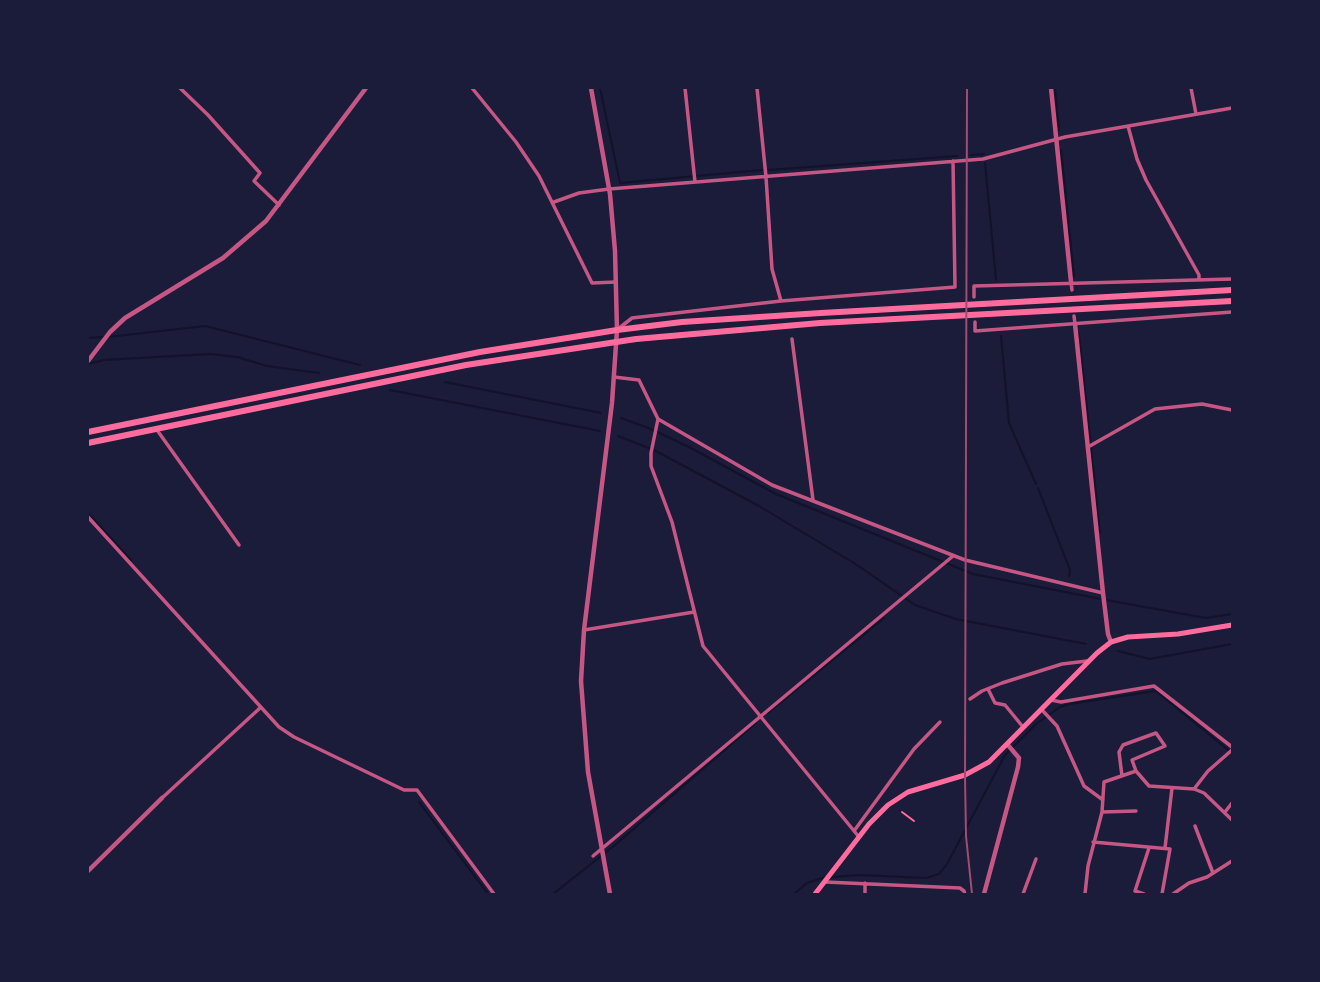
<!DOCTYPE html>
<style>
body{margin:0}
#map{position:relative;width:1320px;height:982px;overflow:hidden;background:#1b1b3a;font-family:"Fira Sans",sans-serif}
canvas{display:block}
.frame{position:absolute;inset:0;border:89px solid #1b1b3a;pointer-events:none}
</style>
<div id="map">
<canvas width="1320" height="982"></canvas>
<div class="frame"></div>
</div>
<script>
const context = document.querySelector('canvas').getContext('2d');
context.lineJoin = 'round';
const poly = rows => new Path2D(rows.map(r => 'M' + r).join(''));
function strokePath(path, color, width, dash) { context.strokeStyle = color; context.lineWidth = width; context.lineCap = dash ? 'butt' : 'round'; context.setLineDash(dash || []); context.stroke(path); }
const stream = poly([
 [600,88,620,183,762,170],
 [1055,88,1059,130],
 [1061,150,1074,276],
 [971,155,984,154],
 [985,163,996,280],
 [769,170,957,156],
 [1079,334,1100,532],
 [1001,336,1009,423,1036,484],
 [108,337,205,326,360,365],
 [88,338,103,337],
 [88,364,104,360,210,354,237,357,267,366,319,373],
 [445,382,601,413],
 [390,390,600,431],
 [621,418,651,429,689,447,776,494,973,574,1101,599],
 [618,436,654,450,759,506,854,563,915,605,956,619,1086,644],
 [1038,488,1070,570,1069,576],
 [88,513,131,560],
 [1106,600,1206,618,1232,614],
 [1118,651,1150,659,1232,644],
 [768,713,884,618],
 [419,802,488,894],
 [831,877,860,875,926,878,939,874,947,864,1005,755,1036,724,1060,707,1069,704,1156,691,1232,753],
 [553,894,615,845,756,723],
 [794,894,807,883,826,877]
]);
const path = poly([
 [902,812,914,821]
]);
const minor = poly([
 [180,88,208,115,260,173,254,181,279,205],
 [472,88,516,142,539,176,592,283,616,282],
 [685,88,695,182],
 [757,88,766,177,772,269,781,301],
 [1191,88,1196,114],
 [1128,126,1137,159,1146,180,1199,275,1199,280],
 [554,202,579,193,609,189,983,159,1065,137,1232,108],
 [1071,282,1072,290],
 [974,297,974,286,1232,279],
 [1074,316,1075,324],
 [975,322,975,331,1232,312],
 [618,329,632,318,781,301,955,287,953,161],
 [792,339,813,500],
 [614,377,639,380,658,419,651,453,651,466,672,522,703,646,859,837],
 [658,419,772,485,965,560,1103,593],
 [157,430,239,545],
 [1088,447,1155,409,1202,404,1232,410],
 [88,517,279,727,294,737,404,790,417,790,494,894],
 [584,630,694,612],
 [988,689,995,703,1005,705,1023,727],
 [970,699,982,691,1002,683,1062,664,1087,661],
 [1051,700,1061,702,1154,686,1232,747],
 [1042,710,1057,726,1084,786,1103,800],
 [1122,776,1119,752,1123,745,1156,733,1165,746,1132,760,1136,771],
 [1194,789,1208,771,1232,750],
 [162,798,260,708],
 [1102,812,1136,811],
 [1225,812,1232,803],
 [1195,826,1213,873],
 [854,831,914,749,940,722],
 [1093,842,1170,849,1162,894],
 [1165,848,1172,788],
 [593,856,953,556],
 [825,882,960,888,964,891,965,894],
 [865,883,865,894],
 [1023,894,1036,859],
 [1085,894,1088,866,1102,812,1104,782,1136,771,1149,786,1194,789,1204,793,1232,820],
 [1144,894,1135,891,1149,848],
 [1173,894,1189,883,1207,877,1232,861]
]);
const tertiary = poly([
 [591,88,610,194,615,251,617,330,612,403,584,630,581,681,588,772,610,894],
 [1051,88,1071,282],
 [1075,324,1103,593,1108,634,1111,642],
 [88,361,110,332,125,318,223,258,266,221,366,88],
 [88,871,162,798],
 [984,894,1018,767,1019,758,1007,744]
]);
const primary = poly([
 [815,894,869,824,888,805,908,792,965,775,989,762,1097,653,1111,642,1128,637,1178,634,1232,625]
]);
const trunk = poly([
 [88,432,480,352,617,330,682,322,821,313,1232,290],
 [88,443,466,365,636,339,820,323,1232,301]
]);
const rail = poly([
 [967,88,965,775,966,836,972,894]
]);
strokePath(stream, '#12122b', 2);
strokePath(path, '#ff6b9d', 2);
strokePath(minor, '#c65784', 3.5);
strokePath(tertiary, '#c65784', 4.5);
strokePath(primary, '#ff6b9d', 5);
strokePath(trunk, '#ff6b9d', 6);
strokePath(rail, '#a44b75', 2);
</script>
